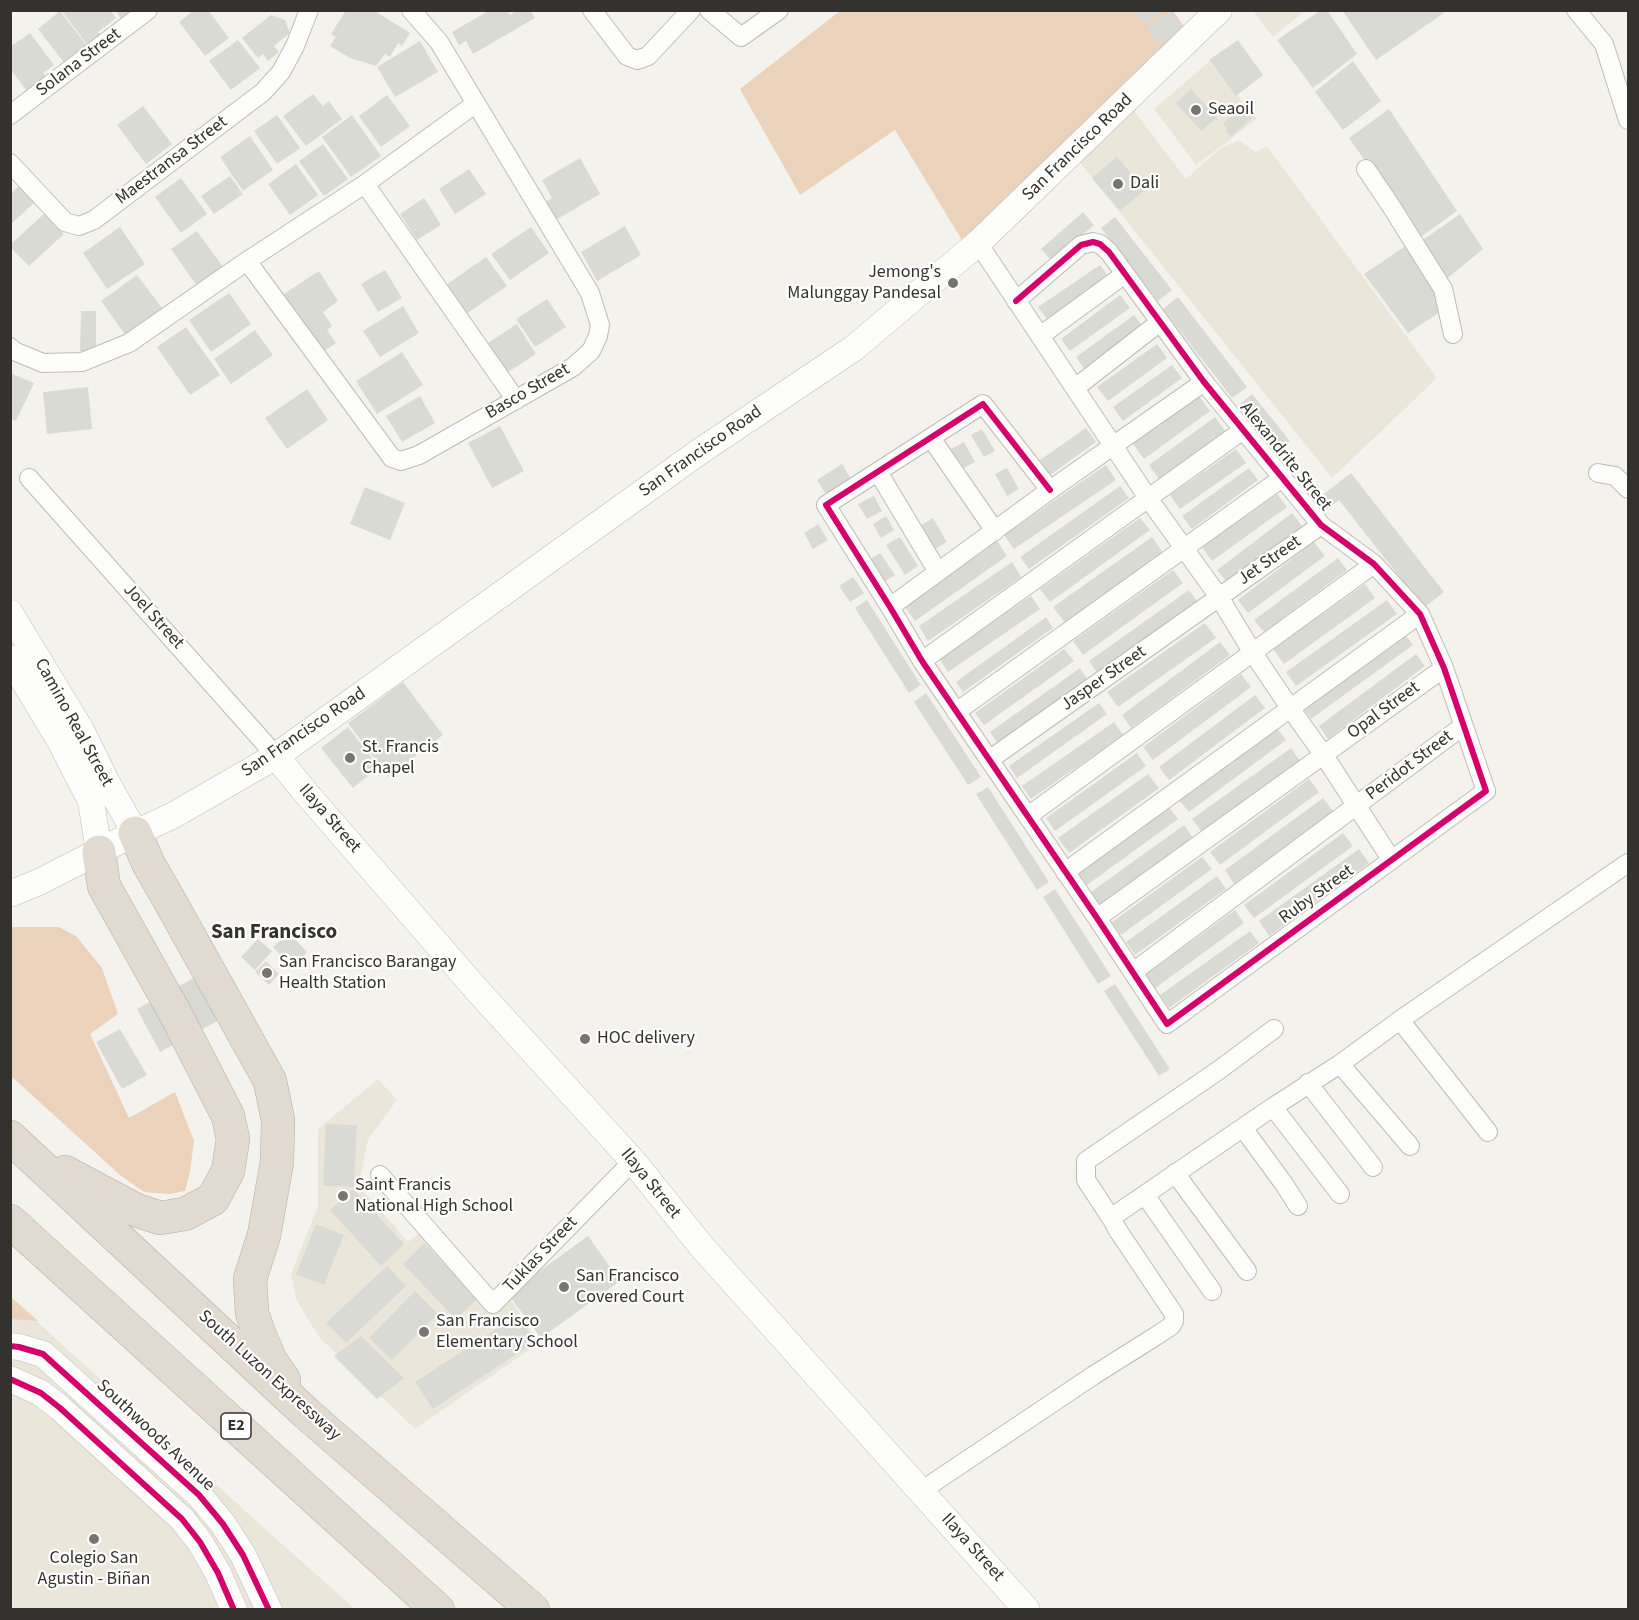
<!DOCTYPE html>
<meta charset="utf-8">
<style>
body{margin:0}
#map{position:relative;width:1639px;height:1620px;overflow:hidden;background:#f4f2ec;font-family:"Source Sans 3",sans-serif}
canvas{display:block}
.frame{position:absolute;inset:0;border:12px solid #33322e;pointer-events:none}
</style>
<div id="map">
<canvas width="1639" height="1620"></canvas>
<div class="frame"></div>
</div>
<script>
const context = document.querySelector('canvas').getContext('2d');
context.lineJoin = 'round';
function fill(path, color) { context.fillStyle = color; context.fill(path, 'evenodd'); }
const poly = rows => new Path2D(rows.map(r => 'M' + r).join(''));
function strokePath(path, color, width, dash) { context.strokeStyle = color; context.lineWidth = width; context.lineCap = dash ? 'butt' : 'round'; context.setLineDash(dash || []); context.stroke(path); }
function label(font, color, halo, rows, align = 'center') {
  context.font = font + ' "Source Sans 3",sans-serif'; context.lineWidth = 4.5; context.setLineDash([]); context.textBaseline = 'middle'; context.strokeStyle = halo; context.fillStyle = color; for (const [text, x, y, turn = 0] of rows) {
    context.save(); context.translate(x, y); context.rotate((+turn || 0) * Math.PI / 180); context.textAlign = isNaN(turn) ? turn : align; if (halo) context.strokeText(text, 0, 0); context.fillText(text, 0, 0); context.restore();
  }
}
const built = poly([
 [1253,11,1305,11,1273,37],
 [1209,62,1257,119,1196,165,1154,109],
 [1132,108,1186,179,1220,149,1239,140,1256,152,1267,146,1437,378,1332,478,1078,160],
 [378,1079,397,1100,368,1139,359,1186,408,1242,424,1229,494,1309,509,1297,539,1343,415,1429,319,1337,296,1299,291,1274,318,1206,318,1129],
 [10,1297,263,1527,355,1609,11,1609]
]);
const green = poly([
 [840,11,1173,11,1185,28,965,245,895,130,800,195,740,89],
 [11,927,59,927,76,936,102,968,118,1014,90,1034,129,1118,175,1092,194,1141,190,1171,185,1191,169,1194,144,1192,120,1175,11,1076],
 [10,1297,11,1297,38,1321,11,1319]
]);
const building = poly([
 [61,10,110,10,116,18,98,32,102,37,89,47],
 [115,10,135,10,122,20],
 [194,10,208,10,229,38,205,56,179,22],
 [346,10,373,10,410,33,402,46,398,43,390,57,385,54,376,66,350,58,330,46,336,37,331,34],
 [490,10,507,10,510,15,517,10,530,10,535,18,473,54,466,41,459,45,452,32],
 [1135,10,1164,10,1145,25],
 [1321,10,1327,10,1357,54,1313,88,1277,40],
 [1342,10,1442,10,1444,13,1376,60],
 [60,11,88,47,65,64,38,29],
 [1171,11,1183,28,1159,45,1147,28],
 [271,15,285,20,290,33,274,46,279,52,268,61,263,54,258,58,242,38],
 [30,33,54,65,43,73,50,81,31,96,10,69,10,47],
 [238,40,260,68,231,90,209,61],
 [1238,40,1263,75,1236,96,1209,60],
 [420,41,438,72,395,97,377,67],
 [1353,61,1381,101,1343,130,1315,92],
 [1191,89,1217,118,1201,131,1176,103],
 [313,94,323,106,329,101,342,119,306,146,283,116],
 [387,95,410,126,381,147,359,116],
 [143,106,172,144,146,164,117,125],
 [1389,109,1457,211,1419,238,1349,138],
 [1237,111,1240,116,1246,111,1253,117,1231,137,1225,130,1227,128,1223,123],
 [277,115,300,148,277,164,254,131],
 [352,115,381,156,351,177,322,137],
 [250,136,273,170,243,191,220,157],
 [323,144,348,179,324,196,299,161],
 [1117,157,1145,190,1120,211,1092,178],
 [580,158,600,194,554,221,544,203,552,198,542,180],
 [296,164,318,195,290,215,268,184],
 [469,169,486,194,455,214,439,189],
 [230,176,243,194,214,214,201,196],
 [181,178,207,214,181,233,155,197],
 [19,186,35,202,10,225,10,194],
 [424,198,441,225,417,240,400,214],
 [1083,212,1094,225,1052,261,1041,249],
 [44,214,64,234,29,266,10,247,10,245],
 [1460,214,1483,249,1444,281,1420,242],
 [1115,217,1172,290,1158,301,1101,228],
 [625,226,641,255,597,281,581,252],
 [120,227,145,264,107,289,83,253],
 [531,227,549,253,510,280,491,254],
 [197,231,223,267,197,286,171,249],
 [1410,243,1445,309,1408,333,1364,274],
 [486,257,507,286,466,314,446,285],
 [1100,265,1110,279,1049,322,1038,307],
 [385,270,402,298,378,312,361,284],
 [319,271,338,301,323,312,332,326,327,330,336,343,319,355,281,296],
 [137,275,163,309,126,336,101,301],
 [229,293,251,324,211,352,189,320],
 [1120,295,1130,308,1070,351,1061,339],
 [1178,297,1247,387,1232,398,1163,309],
 [547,299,566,327,535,347,516,319],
 [403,306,419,333,380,357,363,331],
 [81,311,96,311,96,351,80,351],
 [1134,315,1144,328,1085,370,1076,357],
 [517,324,536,354,502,376,483,346],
 [186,327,220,375,190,395,157,347],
 [255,330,273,355,231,384,214,359],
 [1157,344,1167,358,1108,401,1097,387],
 [402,352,423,385,377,414,356,381],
 [1172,365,1182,378,1123,421,1113,407],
 [10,373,34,383,16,421,10,419],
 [88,387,92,429,47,434,43,392],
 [307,389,328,420,287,449,265,418],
 [1252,394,1290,441,1279,450,1241,403],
 [420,396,435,423,402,442,386,416],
 [1199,396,1210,411,1144,459,1133,444],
 [1215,417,1225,431,1159,479,1149,465],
 [500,426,524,471,492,488,468,443],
 [1086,428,1096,442,1050,475,1040,460],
 [982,429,995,451,984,457,971,435],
 [964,442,975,462,962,469,951,449],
 [1236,449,1246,463,1180,509,1170,495],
 [842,464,852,481,827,496,817,480],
 [1106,465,1116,480,1014,549,1004,535],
 [1007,468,1019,489,1007,496,995,474],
 [1249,468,1258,480,1192,529,1182,516],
 [1351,473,1444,592,1424,608,1339,500,1321,514,1312,503],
 [1120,486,1129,498,1029,569,1020,557],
 [365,487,405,503,390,540,350,524],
 [1277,494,1287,507,1212,561,1202,547],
 [874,496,882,511,867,519,858,504],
 [1292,513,1302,526,1228,583,1217,570],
 [886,516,894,530,881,538,873,524],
 [933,518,947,542,934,550,920,526],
 [1140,518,1150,530,1050,602,1040,589],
 [818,524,828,540,813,549,804,533],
 [900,537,918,566,905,575,886,545],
 [1152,537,1164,554,1066,624,1053,607],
 [997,541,1007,556,915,621,905,607],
 [1314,542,1325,556,1248,613,1238,600],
 [880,553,895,575,884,582,869,560],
 [1338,558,1347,570,1264,632,1254,620],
 [1012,562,1021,577,928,641,919,626],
 [1173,570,1183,583,1083,655,1073,641],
 [853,577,864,593,850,602,839,586],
 [1365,584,1375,598,1284,664,1273,649],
 [1189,590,1198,603,1098,674,1089,661],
 [1031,596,1040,609,948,672,939,658],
 [867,600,921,685,909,693,855,608],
 [1387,600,1397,614,1296,686,1286,672],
 [1046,617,1053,628,963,692,956,682],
 [1205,623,1216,638,1118,707,1107,692],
 [1404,633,1413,645,1311,719,1303,708],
 [1220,642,1230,655,1131,728,1122,715],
 [1064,649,1074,661,984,725,975,713],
 [1416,654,1425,666,1328,739,1319,726],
 [1080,668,1088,680,998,744,990,732],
 [1241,674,1251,687,1153,760,1143,747],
 [403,682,443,735,388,777,348,723],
 [926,693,981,777,968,785,914,702],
 [1255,695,1265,708,1169,780,1159,767],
 [1099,703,1107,714,1017,778,1009,766],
 [1114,722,1123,735,1031,799,1022,786],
 [348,727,379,767,353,788,321,748],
 [1277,728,1286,740,1189,812,1179,800],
 [1291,748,1300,761,1202,832,1192,819],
 [1137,753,1146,766,1055,831,1046,818],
 [1148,774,1159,788,1069,853,1058,838],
 [1309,779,1319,792,1220,865,1210,852],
 [988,787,1049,882,1037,890,976,794],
 [1323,798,1333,811,1234,884,1225,870],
 [1168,806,1178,819,1087,885,1077,871],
 [1184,825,1193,838,1100,905,1091,892],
 [1343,833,1353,846,1254,918,1244,905],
 [1359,849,1369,863,1269,936,1259,921],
 [1202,857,1212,869,1121,935,1112,922],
 [1217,876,1226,889,1135,955,1126,942],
 [1055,889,1111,976,1098,984,1043,897],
 [1235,910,1244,923,1154,989,1144,976],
 [1250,931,1259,943,1169,1008,1160,995],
 [289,933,307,952,291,967,273,947],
 [258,939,272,951,255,970,241,957],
 [266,961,279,974,269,985,255,972],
 [223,962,247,1005,160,1052,137,1009],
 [1115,984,1170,1069,1159,1076,1104,991],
 [120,1029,147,1075,122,1089,96,1042],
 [326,1124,357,1125,354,1187,323,1186],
 [353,1189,404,1244,381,1266,330,1210],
 [316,1224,344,1235,324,1285,296,1274],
 [588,1236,620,1281,541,1338,508,1294],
 [424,1243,477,1299,456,1319,403,1264],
 [387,1266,406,1286,346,1343,326,1323],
 [415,1291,438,1314,392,1360,369,1338],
 [518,1315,535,1342,433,1409,415,1382],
 [361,1336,404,1378,377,1399,334,1356]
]);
const street = poly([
 [592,10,627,56,637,60,648,56,691,10],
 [709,10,741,37,779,10],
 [1576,10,1604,44,1628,120],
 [10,115,148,10],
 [10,163,65,222,79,226,94,220,263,92,281,72,295,46,309,10],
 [1366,169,1391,206,1443,289,1453,334],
 [365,184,516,400],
 [978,243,1148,498,1219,597,1253,653,1290,708,1323,754,1391,859],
 [247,261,392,458,401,461,419,455,573,367,591,351,598,336,600,325,590,293,439,42,411,10],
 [1016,301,1081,245,1093,242,1100,244,1109,252,1204,382,1321,525,1374,564,1420,614,1444,668,1486,791,1167,1024,1097,918,922,661,890,607,826,505,983,404,1050,490],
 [1040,336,1125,274],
 [10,347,14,351,43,363,82,362,129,343,247,261,365,184,475,104],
 [1075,388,1160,322],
 [931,438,995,531],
 [878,472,938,572],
 [1598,473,1615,476,1628,489],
 [29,478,276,756],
 [890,607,1050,490,1204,382],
 [922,661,1243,430],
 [956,712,1282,478],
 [989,760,1321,525],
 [1028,816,1374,564],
 [1065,872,1420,614],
 [1097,918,1444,668],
 [1133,972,1463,726],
 [1400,1020,1488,1132],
 [1340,1064,1410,1146],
 [1308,1083,1373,1167],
 [1273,1107,1340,1194],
 [1243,1128,1284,1184,1298,1206],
 [1175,1173,1247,1271],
 [380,1175,493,1304,633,1161],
 [1145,1195,1212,1291],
 [1113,1221,1086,1180,1086,1161,1219,1070,1274,1029],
 [921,1491,1094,1375,1156,1336,1171,1326,1174,1321,1174,1314,1117,1229,1113,1221,1115,1215,1273,1107,1340,1064,1400,1020,1628,863]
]);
const secondary = poly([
 [10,613,81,730,105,779,135,833],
 [10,658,60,741,91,801,99,852],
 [276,756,306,793,477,990,633,1161,702,1247,1027,1610],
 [10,894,39,882,135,833,172,816,276,756,699,452,854,348,978,243,1219,10],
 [10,1346,19,1347,43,1354,199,1495,223,1524,243,1555,269,1610],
 [10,1379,41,1393,60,1408,182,1519,200,1542,218,1573,234,1610]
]);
const highway = poly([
 [135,833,149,865,167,896,270,1081,278,1120,277,1162,264,1235,250,1279,252,1313,260,1336,271,1361,284,1380],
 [10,1137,307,1414,533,1610],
 [65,1172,136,1210,160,1218,185,1214,213,1199,228,1171,233,1139,228,1116,175,1013,104,886,99,852],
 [10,1221,438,1610]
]);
const cycleway = poly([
 [1016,301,1081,245,1093,242,1100,244,1109,252,1204,382,1321,525,1374,564,1420,614,1444,668,1486,791,1167,1024,1097,918,922,661,890,607,826,505,983,404,1050,490],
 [10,1346,19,1347,43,1354,199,1495,223,1524,243,1555,269,1610],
 [10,1379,41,1393,60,1408,182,1519,200,1542,218,1573,234,1610]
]);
const markers = [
 [1196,110,6,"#777570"],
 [1118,184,6,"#777570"],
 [953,283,6,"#777570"],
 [350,758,6,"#777570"],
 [267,973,6,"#777570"],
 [585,1039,6,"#777570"],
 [343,1196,6,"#777570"],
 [564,1287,6,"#777570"],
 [424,1332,6,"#777570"],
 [94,1539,6,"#777570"]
];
const shields = [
 [236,1426,30]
];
const shieldNames = [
 ["E2",236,1426]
];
const streetNames = [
 ["Solana Street",79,63,-37],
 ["San Francisco Road",1078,148,-44],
 ["Maestransa Street",172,161,-37],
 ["Basco Street",528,392,-30],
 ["San Francisco Road",701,452,-35],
 ["Alexandrite Street",1285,457,51],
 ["Jet Street",1270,561,-35],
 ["Joel Street",153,617,48],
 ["Jasper Street",1104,679,-35],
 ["Opal Street",1384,711,-36],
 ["Camino Real Street",73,723,61],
 ["San Francisco Road",304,733,-34],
 ["Peridot Street",1410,766,-37],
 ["Ilaya Street",329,819,49],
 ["Ruby Street",1317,895,-36],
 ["Ilaya Street",650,1184,51],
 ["Tuklas Street",541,1255,-46],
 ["South Luzon Expressway",269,1376,42],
 ["Southwoods Avenue",155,1436,43],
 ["Ilaya Street",972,1548,48]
];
const poiNames = [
 ["Seaoil",1208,110],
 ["Dali",1130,184],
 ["Jemong's",941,273,"right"],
 ["Malunggay Pandesal",941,294,"right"],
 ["St. Francis",362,748],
 ["Chapel",362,769],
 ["San Francisco Barangay",279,963],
 ["Health Station",279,984],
 ["HOC delivery",597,1039],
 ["Saint Francis",355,1186],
 ["National High School",355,1207],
 ["San Francisco",576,1277],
 ["Covered Court",576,1298],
 ["San Francisco",436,1322],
 ["Elementary School",436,1343],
 ["Colegio San",94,1559,"center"],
 ["Agustin - Biñan",94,1580,"center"]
];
const quarterNames = [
 ["San Francisco",274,933]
];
fill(built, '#eae7da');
fill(green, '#ebd2bb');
fill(building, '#dadad5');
strokePath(street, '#bebcb7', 20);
strokePath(secondary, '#bebcb7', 27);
strokePath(highway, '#b4ada0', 34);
strokePath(street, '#fdfdfc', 18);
strokePath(secondary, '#fdfdfc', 26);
strokePath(highway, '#e0dad0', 33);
strokePath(cycleway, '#d6006c', 6);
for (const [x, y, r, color] of markers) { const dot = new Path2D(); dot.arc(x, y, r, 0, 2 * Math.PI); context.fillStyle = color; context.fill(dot); strokePath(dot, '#fff', 2); }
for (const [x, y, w] of shields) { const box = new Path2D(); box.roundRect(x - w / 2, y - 13, w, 26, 4.5); context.fillStyle = '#fff'; context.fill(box); strokePath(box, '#33322e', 1.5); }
label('bold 16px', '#33322e', null, shieldNames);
label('18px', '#33322e', '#fff', streetNames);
label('18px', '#33322e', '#fff', poiNames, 'left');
label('bold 21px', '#33322e', '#fff', quarterNames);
</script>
